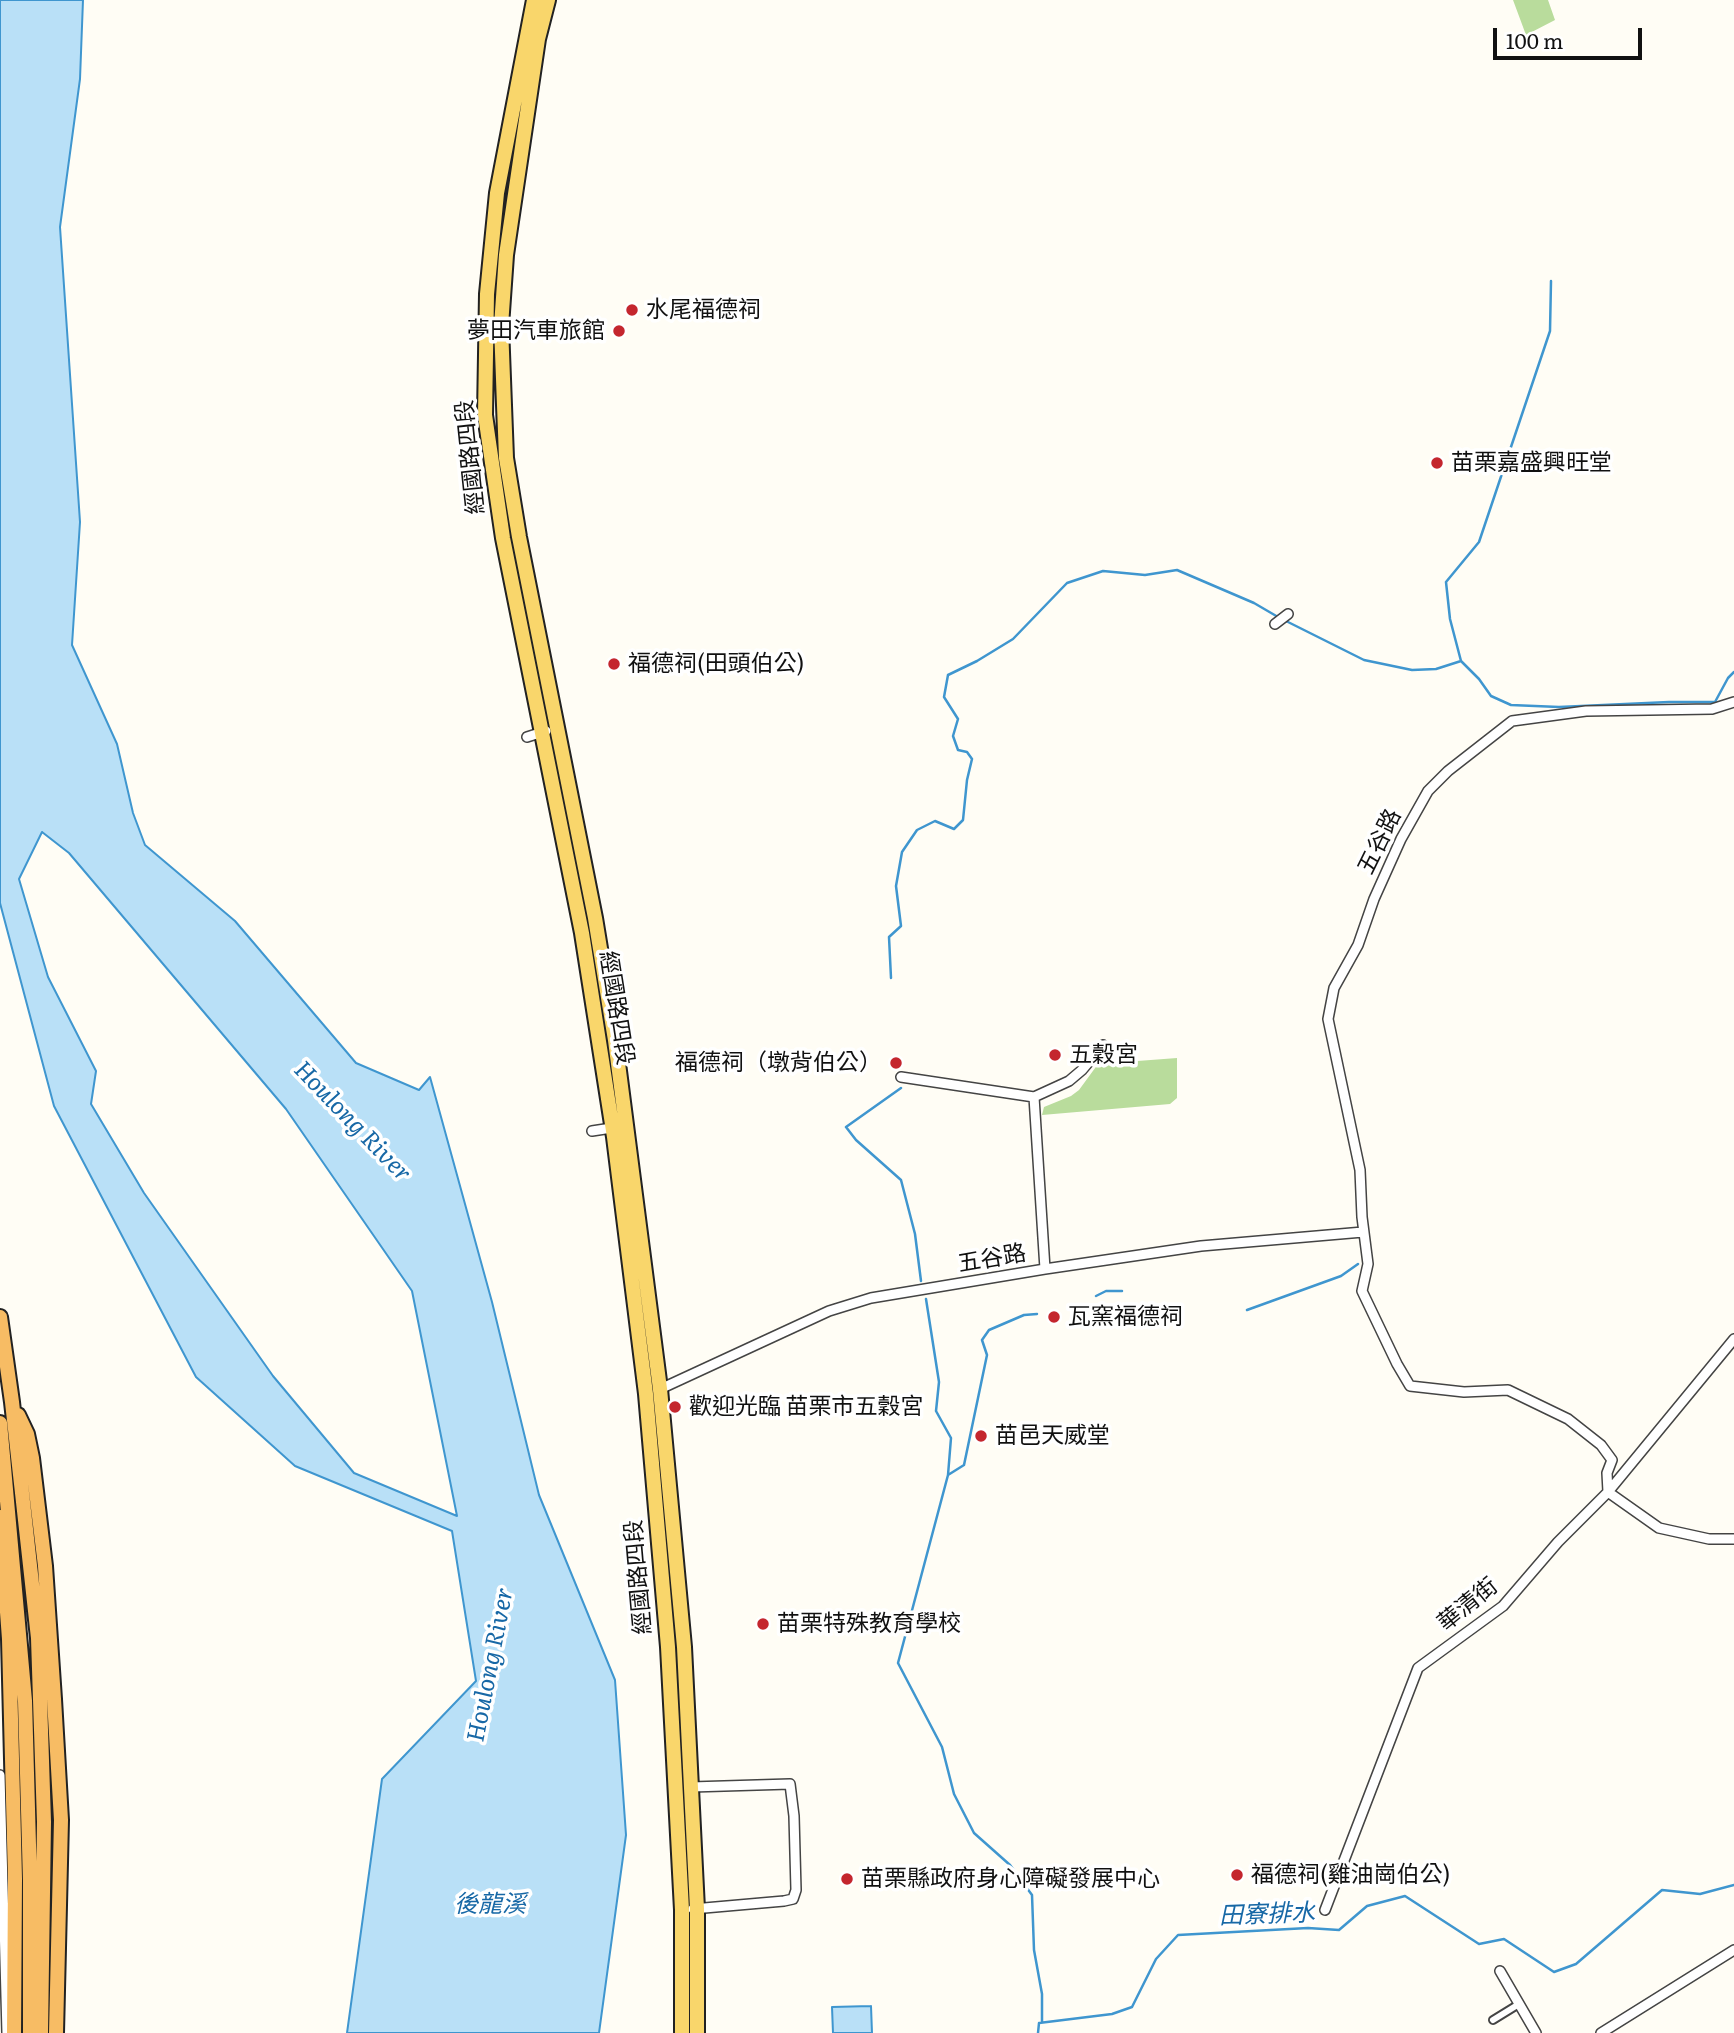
<!DOCTYPE html>
<meta charset="utf-8">
<style>
body{margin:0}
#map{position:relative;width:1734px;height:2033px;overflow:hidden;background:#fffdf5;font-family:Literata,serif}
canvas{display:block}
.scale{position:absolute;left:1493px;top:28px;width:149px;height:32px;box-sizing:border-box;border:4px solid #111;border-top:0;padding-left:9px;font-size:21px;line-height:24px;white-space:nowrap;color:#111;-webkit-text-stroke:5px #fff;paint-order:stroke}
</style>
<div id="map">
<canvas width="1734" height="2033"></canvas>
<div class="scale">100 m</div>
</div>
<script>
const context = document.querySelector('canvas').getContext('2d');
context.lineJoin = 'round';
function fill(path, color) { context.fillStyle = color; context.fill(path, 'evenodd'); }
const poly = rows => new Path2D(rows.map(r => 'M' + r).join(''));
function strokePath(path, color, width, dash) { context.strokeStyle = color; context.lineWidth = width; context.lineCap = dash ? 'butt' : 'round'; context.setLineDash(dash || []); context.stroke(path); }
function label(font, color, halo, rows, align = 'center') {
  context.font = font + ' Literata,"Noto Sans TC",serif'; context.lineWidth = 7; context.setLineDash([]); context.textBaseline = 'middle'; context.strokeStyle = halo; context.fillStyle = color; for (const [text, x, y, turn = 0] of rows) {
    context.save(); context.translate(x, y); context.rotate((+turn || 0) * Math.PI / 180); context.textAlign = isNaN(turn) ? turn : align; if (halo) context.strokeText(text, 0, 0); context.fillText(text, 0, 0); context.restore();
  }
}
const forest = poly([
 [1513,0,1548,0,1555,20,1526,35],
 [1177,1058,1177,1098,1170,1104,1042,1115,1044,1107,1071,1096,1079,1090,1098,1064]
]);
const water = poly([
 [0,0,83,0,80,79,60,227,80,522,72,645,117,744,133,813,145,845,235,921,356,1063,419,1090,430,1077,492,1302,539,1495,615,1680,626,1835,599,2033,347,2033,382,1779,476,1681,452,1531,295,1466,196,1377,54,1106,0,903,0,0],
 [42,832,69,853,286,1109,412,1291,457,1516,354,1473,273,1376,144,1193,91,1104,96,1071,48,977,19,879,42,832],
 [871,2006,872,2033,833,2033,832,2007,871,2006]
]);
const stream = poly([
 [1284,620,1364,660,1412,670,1436,669,1461,661,1479,679,1491,696,1511,705,1559,707,1669,702,1715,702,1728,678,1734,672],
 [1461,661,1450,619,1446,582,1479,542,1550,331,1551,281],
 [891,978,889,937,901,926,896,886,902,852,917,830,935,821,954,829,963,820,967,780,972,759,967,752,958,750,953,736,958,719,944,697,948,675,977,661,1013,639,1067,583,1103,571,1145,575,1177,570,1254,603,1278,617],
 [901,1088,846,1127,856,1140,901,1180,915,1234,921,1281],
 [1096,1296,1106,1291,1122,1291],
 [926,1299,939,1382,936,1411,951,1438,948,1475,898,1663,942,1747,954,1794,974,1833,1010,1865,1032,1895,1034,1950,1042,1994,1042,2022],
 [1247,1310,1341,1276,1358,1264],
 [948,1475,964,1465,987,1355,982,1340,989,1330,1024,1315,1037,1314],
 [1038,2033,1039,2023,1112,2014,1132,2007,1156,1959,1178,1935,1308,1928,1339,1930,1367,1906,1405,1896,1479,1944,1504,1939,1554,1972,1576,1964,1662,1890,1700,1894,1734,1885]
]);
const pedestrian = poly([
 [1493,2020,1519,2004]
]);
const minor = poly([
 [1275,624,1288,614],
 [527,737,546,731],
 [901,1077,1034,1097,1069,1081,1082,1070,1103,1045],
 [1034,1097,1045,1269],
 [592,1131,618,1127],
 [658,1390,829,1311,871,1298,1045,1269,1201,1246,1363,1232],
 [1608,1492,1607,1473,1612,1460,1601,1445,1568,1419,1508,1390,1464,1392,1410,1386,1397,1364,1362,1291,1368,1264,1362,1217,1360,1170,1328,1019,1334,988,1358,945,1374,899,1401,839,1428,791,1448,771,1512,721,1586,711,1712,709,1734,702],
 [1608,1492,1659,1528,1709,1539,1734,1539],
 [0,1775,7,2033],
 [691,1787,790,1784,794,1816,796,1890,793,1899,784,1901,693,1909],
 [1325,1910,1418,1668,1503,1606,1558,1542,1608,1492,1734,1339],
 [1500,1971,1536,2033],
 [1601,2033,1734,1950]
]);
const primary = poly([
 [534,0,497,193,487,294,485,415,503,538,582,933,614,1137,646,1394,668,1647,682,1910,682,2033],
 [548,0,538,39,506,255,501,326,506,458,519,537,595,918,615,1040,660,1389,684,1647,697,1909,697,2033]
]);
const trunk = poly([
 [0,1317,12,1402,38,1638,44,1822,41,2033],
 [18,1415,27,1434,32,1458,45,1566,54,1699,61,1820,56,2033],
 [0,1423,25,1701,30,1881,30,2033],
 [0,1517,9,1639,15,1879,14,2033]
]);
const markers = [
 [632,310,7,"#c4262e"],
 [619,331,7,"#c4262e"],
 [1437,463,7,"#c4262e"],
 [614,664,7,"#c4262e"],
 [1055,1055,7,"#c4262e"],
 [896,1063,7,"#c4262e"],
 [1054,1317,7,"#c4262e"],
 [675,1407,7,"#c4262e"],
 [981,1436,7,"#c4262e"],
 [763,1624,7,"#c4262e"],
 [1237,1875,7,"#c4262e"],
 [847,1879,7,"#c4262e"]
];
const poiNames = [
 ["水尾福德祠",646,310],
 ["夢田汽車旅館",605,331,"right"],
 ["苗栗嘉盛興旺堂",1451,463],
 ["福德祠(田頭伯公)",628,664],
 ["五穀宮",1069,1055],
 ["福德祠（墩背伯公）",882,1063,"right"],
 ["瓦窯福德祠",1068,1317],
 ["歡迎光臨 苗栗市五穀宮",689,1407],
 ["苗邑天威堂",995,1436],
 ["苗栗特殊教育學校",777,1624],
 ["福德祠(雞油崗伯公)",1251,1875],
 ["苗栗縣政府身心障礙發展中心",861,1879]
];
const streetNames = [
 ["經國路四段",471,457,-96],
 ["五谷路",1380,842,-64],
 ["經國路四段",616,1008,81],
 ["五谷路",992,1259,-10],
 ["經國路四段",639,1577,-95],
 ["華清街",1468,1605,-39]
];
const waterNames = [
 ["Houlong River",352,1122,46],
 ["Houlong River",491,1665,-79],
 ["後龍溪",490,1905],
 ["田寮排水",1267,1915,-2]
];
fill(forest, '#b9dc9c');
fill(water, '#b9e0f7');
strokePath(water, '#3f96cf', 2);
strokePath(stream, '#3f96cf', 2.5);
strokePath(pedestrian, '#444', 10);
strokePath(minor, '#444', 12);
strokePath(primary, '#222', 18);
strokePath(trunk, '#222', 18);
strokePath(pedestrian, '#fff', 6);
strokePath(minor, '#fff', 9);
strokePath(primary, '#f9d66b', 14);
strokePath(trunk, '#f7bc64', 14);
for (const [x, y, r, color] of markers) { const dot = new Path2D(); dot.arc(x, y, r, 0, 2 * Math.PI); context.fillStyle = color; context.fill(dot); strokePath(dot, '#fff', 2.5); }
label('23px', '#111', '#fff', poiNames, 'left');
label('23px', '#111', '#fff', streetNames);
label('italic 24px', '#1768a6', '#fff', waterNames);
</script>
